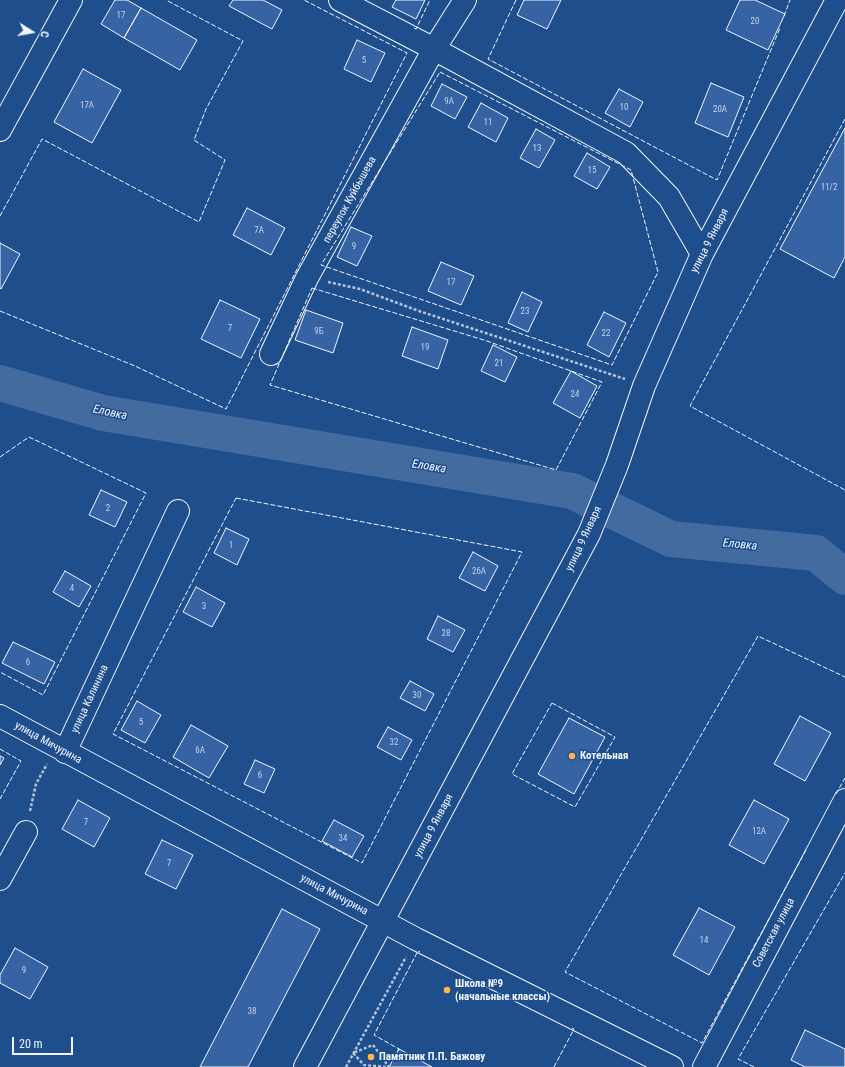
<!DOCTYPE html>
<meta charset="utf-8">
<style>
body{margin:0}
#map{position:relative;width:845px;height:1067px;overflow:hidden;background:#1f4e8c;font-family:"Roboto Condensed",sans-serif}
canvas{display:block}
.north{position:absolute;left:12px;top:12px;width:40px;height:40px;-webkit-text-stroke:3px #1f4e8c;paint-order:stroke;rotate:101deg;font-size:11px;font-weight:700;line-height:16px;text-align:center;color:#f2f6ff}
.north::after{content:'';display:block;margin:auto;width:14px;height:18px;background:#f2f6ff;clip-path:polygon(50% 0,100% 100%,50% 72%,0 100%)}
.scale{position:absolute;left:12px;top:1037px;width:61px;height:18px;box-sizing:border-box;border:2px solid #f2f6ff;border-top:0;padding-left:5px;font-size:12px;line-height:14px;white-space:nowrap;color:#f2f6ff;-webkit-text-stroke:3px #1f4e8c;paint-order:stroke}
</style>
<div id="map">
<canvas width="845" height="1067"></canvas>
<div class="north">С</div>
<div class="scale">20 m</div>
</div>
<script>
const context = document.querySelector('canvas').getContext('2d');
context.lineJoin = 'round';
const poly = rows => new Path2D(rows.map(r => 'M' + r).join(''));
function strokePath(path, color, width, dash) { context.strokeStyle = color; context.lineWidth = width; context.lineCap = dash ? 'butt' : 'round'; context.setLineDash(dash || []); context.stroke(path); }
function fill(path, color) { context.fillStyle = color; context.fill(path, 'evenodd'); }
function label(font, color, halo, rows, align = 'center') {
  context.font = font + ' "Roboto Condensed",sans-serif'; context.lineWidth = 3; context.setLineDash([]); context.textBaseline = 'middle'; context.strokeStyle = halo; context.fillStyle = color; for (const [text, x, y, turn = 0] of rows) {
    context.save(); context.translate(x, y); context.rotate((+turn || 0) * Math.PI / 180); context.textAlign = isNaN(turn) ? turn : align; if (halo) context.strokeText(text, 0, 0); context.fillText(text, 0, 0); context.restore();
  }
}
const river = poly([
 [0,383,103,413,572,491,671,539,816,553,845,577]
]);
const building = poly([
 [115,0,127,0,141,8,124,38,101,24,115,0],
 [233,0,263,0,282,10,272,29,229,6,233,0],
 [396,0,425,0,416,19,392,7,396,0],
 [524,0,561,0,547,29,517,15,524,0],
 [740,0,755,0,785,14,768,50,726,30,740,0],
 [141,8,197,40,180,70,124,38,141,8],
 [357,40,385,53,371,82,344,69,357,40],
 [83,69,121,90,92,143,54,122,83,69],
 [711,83,744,97,728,137,695,123,711,83],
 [442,84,467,97,455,119,431,106,442,84],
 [619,89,643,102,630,127,605,113,619,89],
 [481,103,508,118,496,142,468,127,481,103],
 [845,128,845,257,834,278,780,249,845,128],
 [536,129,555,140,539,168,520,158,536,129],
 [587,153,610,167,597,189,574,176,587,153],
 [247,208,285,228,271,255,233,235,247,208],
 [351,227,372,236,357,266,337,257,351,227],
 [0,243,20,254,1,289,0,288,0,243],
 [441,262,474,276,461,305,428,291,441,262],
 [522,292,542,302,528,332,508,323,522,292],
 [220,300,260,319,241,358,201,339,220,300],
 [306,310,343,323,333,353,295,340,306,310],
 [604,312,626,323,609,357,587,345,604,312],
 [412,327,448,340,438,369,402,356,412,327],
 [493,345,517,357,505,382,481,371,493,345],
 [571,371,597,386,580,418,553,403,571,371],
 [101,490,127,502,115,527,89,515,101,490],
 [226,528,249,539,237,565,214,553,226,528],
 [473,552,498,566,485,591,459,578,473,552],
 [65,571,91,586,79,607,53,592,65,571],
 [196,587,225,603,212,627,183,612,196,587],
 [438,616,465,630,453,652,427,639,438,616],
 [13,642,55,662,44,684,2,663,13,642],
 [410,681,434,694,425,711,400,698,410,681],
 [137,701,161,715,145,743,121,730,137,701],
 [800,716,831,733,805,781,774,764,800,716],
 [569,718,605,737,574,794,538,774,569,718],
 [191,725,228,746,209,778,173,757,191,725],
 [388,727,412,740,401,760,377,747,388,727],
 [0,756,4,758,0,765,0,756],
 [255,760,275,769,264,793,244,784,255,760],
 [78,800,110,818,94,847,62,829,78,800],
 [754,800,789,819,764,864,729,845,754,800],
 [334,820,364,836,352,857,322,841,334,820],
 [162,840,193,855,176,889,145,874,162,840],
 [699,908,735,927,709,975,673,955,699,908],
 [282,909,320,929,248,1067,200,1067,282,909],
 [15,948,48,967,30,999,0,983,0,975,15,948],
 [805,1030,845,1049,845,1067,805,1067,791,1060,805,1030],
 [399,1049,432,1067,389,1067,399,1049]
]);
const path = poly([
 [328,282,360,289,419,311,625,379],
 [30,811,36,784,47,764],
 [346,1067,406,957],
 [386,1067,364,1065,353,1053,373,1045,389,1067]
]);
const minor = poly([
 [340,0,434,49,626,153,669,197,702,254],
 [0,130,71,0],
 [271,354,307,278,434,49,465,0],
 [0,716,416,939,672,1067],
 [65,752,178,511],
 [0,879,26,832],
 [305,1067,589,534,617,465,644,386,702,254,837,0],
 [704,1067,845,800]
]);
const fence = poly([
 [516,0,488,59,717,180,780,28],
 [784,16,790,0],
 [414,28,416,29,430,0],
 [440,72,631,170,658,272,612,365,321,265,440,72],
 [845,119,690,406,845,490],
 [0,216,42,139,199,222,225,160,194,140,206,109,243,41,166,0],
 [312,288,484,340,602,382,556,470,270,385,312,288],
 [0,311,135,366,226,409,407,53,304,0],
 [0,457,29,437,146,493,43,695,0,672],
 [236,498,522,552,362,863,113,734,236,498],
 [552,703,615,737,575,807,512,774,552,703],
 [0,749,21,761,0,799],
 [836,794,845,778],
 [806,850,702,1043,565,972,758,636,845,677],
 [398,1051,399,1049,374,1035,418,951,420,952],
 [554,1067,574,1029,572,1028],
 [754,1067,738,1059,845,873]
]);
const markers = [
 [572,756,4,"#ffb74d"],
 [447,990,4,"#ffb74d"],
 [371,1057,4,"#ffb74d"]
];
const numberNames = [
 ["17",121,16],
 ["20",755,22],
 ["5",364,61],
 ["9А",449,102],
 ["17А",87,106],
 ["10",624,108],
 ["20А",720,110],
 ["11",488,123],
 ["13",537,149],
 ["15",592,171],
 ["11/2",829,188],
 ["7А",259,231],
 ["9",354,247],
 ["17",451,283],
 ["23",525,312],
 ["7",230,329],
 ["9Б",319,332],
 ["22",606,334],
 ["19",425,348],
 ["21",499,364],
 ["24",575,395],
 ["2",108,509],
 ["1",231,546],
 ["26А",479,572],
 ["4",72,589],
 ["3",204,607],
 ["28",446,634],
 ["6",28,663],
 ["30",417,696],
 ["5",141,723],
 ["32",394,743],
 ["6А",200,751],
 ["6",260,776],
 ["7",86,823],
 ["12А",759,832],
 ["34",343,839],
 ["7",169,864],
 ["14",704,941],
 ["9",24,971],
 ["38",252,1012]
];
const streetNames = [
 ["переулок Куйбышева",350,200,-61],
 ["улица 9 Января",710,241,-63],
 ["улица 9 Января",584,539,-65],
 ["улица Калинина",90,699,-65],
 ["улица Мичурина",48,743,29],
 ["улица 9 Января",434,826,-62],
 ["улица Мичурина",334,895,28],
 ["Советская улица",774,933,-62]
];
const poiNames = [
 ["Котельная",580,756],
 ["Школа №9",455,984],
 ["(начальные классы)",455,997],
 ["Памятник П.П. Бажову",379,1057]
];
const waterNames = [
 ["Еловка",110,413,12],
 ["Еловка",429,467,9],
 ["Еловка",740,545,6]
];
strokePath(river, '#446ba0', 36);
fill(building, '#3563a3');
strokePath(building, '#f2f6ff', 1);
strokePath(minor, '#f2f6ff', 24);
strokePath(path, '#b3c4dc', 2.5, [3, 2]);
strokePath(minor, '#1f4e8c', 22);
strokePath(fence, '#f2f6ff', 1, [5, 2]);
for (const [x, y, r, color] of markers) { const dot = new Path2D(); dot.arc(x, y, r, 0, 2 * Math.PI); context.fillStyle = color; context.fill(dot); strokePath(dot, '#1f4e8c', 1.5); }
label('9px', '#c3d1e8', null, numberNames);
label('11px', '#f2f6ff', '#1f4e8c', streetNames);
label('bold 11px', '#f2f6ff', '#1f4e8c', poiNames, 'left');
label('italic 12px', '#f2f6ff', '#1f4e8c', waterNames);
</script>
